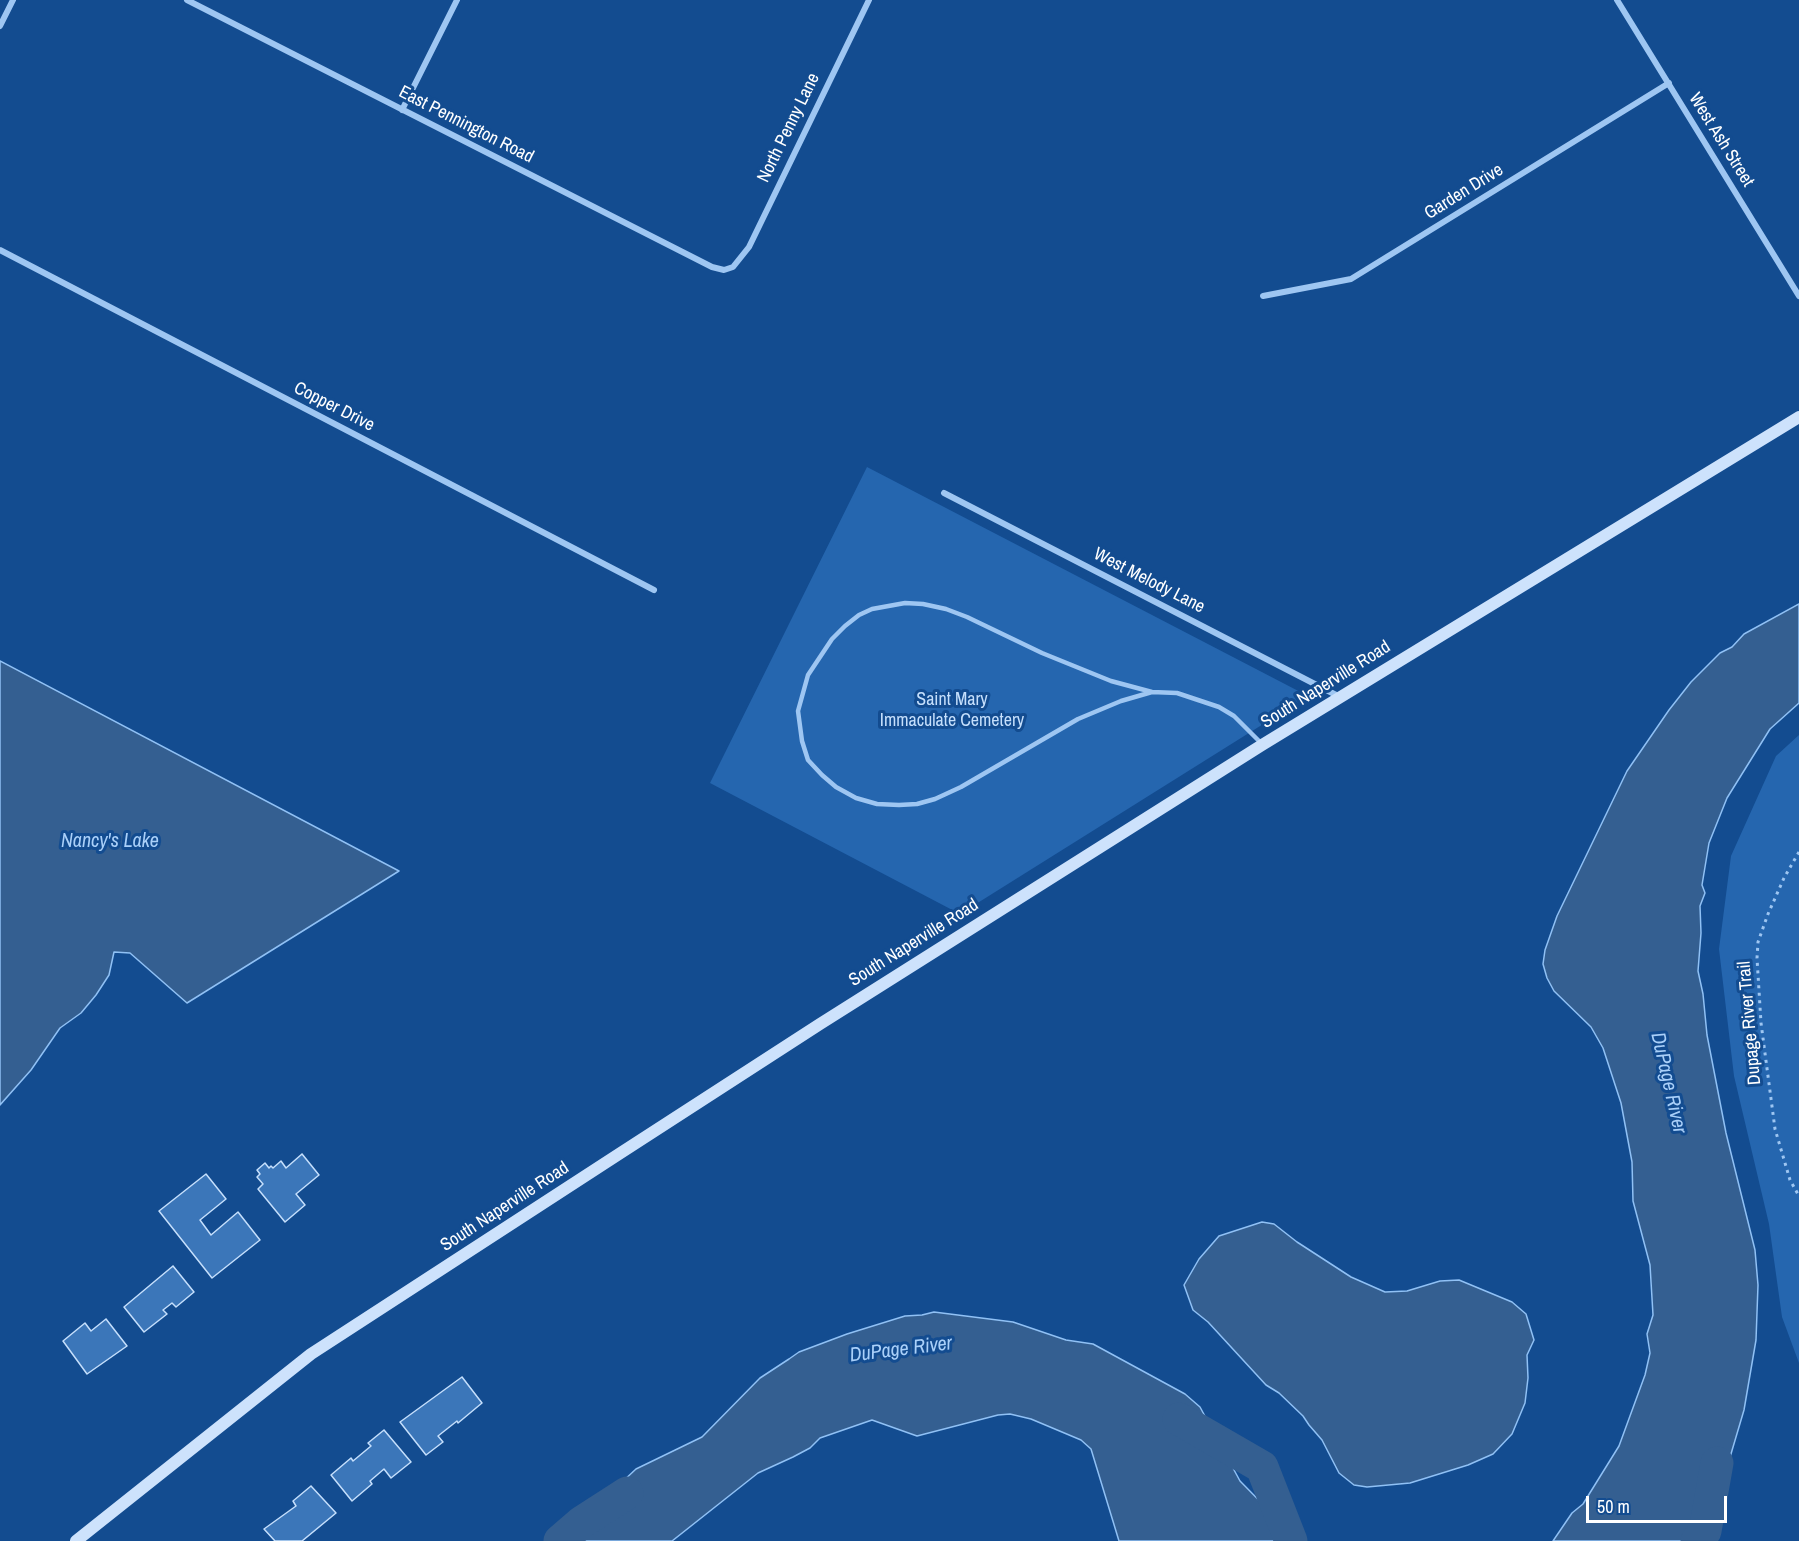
<!DOCTYPE html>
<style>
body{margin:0}
#map{position:relative;width:1799px;height:1541px;overflow:hidden;background:#134c90;font-family:"Archivo Narrow",sans-serif}
canvas{display:block}
.scale{position:absolute;left:1586px;top:1496px;width:141px;height:27px;box-sizing:border-box;border:3px solid #fff;border-top:0;padding-left:8px;font-size:18px;line-height:21px;white-space:nowrap;color:#fff;-webkit-text-stroke:4px #134c90;paint-order:stroke}
</style>
<div id="map">
<canvas width="1799" height="1541"></canvas>
<div class="scale">50 m</div>
</div>
<script>
const context = document.querySelector('canvas').getContext('2d');
context.lineJoin = 'round';
function fill(path, color) { context.fillStyle = color; context.fill(path, 'evenodd'); }
const poly = rows => new Path2D(rows.map(r => 'M' + r).join(''));
function strokePath(path, color, width, dash) { context.strokeStyle = color; context.lineWidth = width; context.lineCap = dash ? 'butt' : 'round'; context.setLineDash(dash || []); context.stroke(path); }
function label(font, color, halo, rows, align = 'center') {
  context.font = font + ' "Archivo Narrow",sans-serif'; context.lineWidth = 6; context.setLineDash([]); context.textBaseline = 'middle'; context.strokeStyle = halo; context.fillStyle = color; for (const [text, x, y, turn = 0] of rows) {
    context.save(); context.translate(x, y); context.rotate((+turn || 0) * Math.PI / 180); context.textAlign = isNaN(turn) ? turn : align; if (halo) context.strokeText(text, 0, 0); context.fillText(text, 0, 0); context.restore();
  }
}
const green = poly([
 [867,467,1308,696,960,914,710,783],
 [1799,735,1799,1363,1782,1317,1769,1224,1734,1076,1719,949,1731,856,1776,756]
]);
const water = poly([
 [1799,604,1799,703,1770,729,1727,798,1709,843,1702,885,1705,893,1700,906,1701,933,1698,971,1703,994,1707,1035,1726,1133,1755,1250,1758,1285,1756,1340,1744,1410,1720,1491,1686,1541,1553,1541,1572,1513,1583,1504,1619,1446,1645,1375,1650,1353,1647,1334,1653,1315,1650,1265,1633,1201,1632,1162,1621,1103,1603,1048,1591,1027,1554,991,1547,978,1543,964,1545,950,1557,916,1627,771,1669,710,1691,682,1720,653,1732,647,1744,634,1799,604],
 [0,661,399,871,187,1003,130,953,114,952,109,975,96,995,81,1013,60,1028,31,1070,0,1105,0,661],
 [1262,1222,1274,1224,1297,1242,1351,1277,1385,1292,1407,1291,1440,1281,1459,1280,1512,1302,1526,1314,1534,1340,1527,1355,1528,1378,1525,1403,1512,1434,1493,1454,1468,1465,1410,1483,1367,1487,1354,1485,1339,1473,1322,1440,1309,1425,1303,1416,1279,1393,1266,1385,1208,1322,1193,1310,1184,1285,1199,1259,1219,1236,1262,1222],
 [934,1312,1013,1322,1066,1340,1093,1344,1185,1394,1200,1407,1240,1481,1299,1541,1119,1541,1091,1449,1081,1440,1031,1419,1010,1414,998,1415,917,1436,872,1420,820,1438,810,1448,793,1457,758,1473,672,1541,568,1541,605,1498,636,1469,702,1437,760,1378,789,1359,799,1352,847,1334,905,1316,922,1315,934,1312]
]);
const river = poly([
 [1179,1419,1262,1467,1291,1541],
 [560,1541,582,1522,627,1493],
 [1697,1541,1705,1531,1717,1463]
]);
const building = poly([
 [302,1154,319,1175,296,1194,305,1205,285,1222,258,1189,263,1184,257,1177,260,1174,257,1170,265,1163,269,1168,271,1166,273,1168,281,1161,286,1168,302,1154],
 [206,1174,226,1199,200,1220,211,1235,238,1212,260,1240,212,1278,159,1211,206,1174],
 [173,1266,194,1292,176,1307,172,1303,163,1310,167,1314,144,1332,124,1307,173,1266],
 [106,1319,127,1346,87,1374,63,1341,85,1323,91,1331,106,1319],
 [462,1377,482,1403,458,1423,457,1421,438,1436,443,1442,426,1455,400,1422,462,1377],
 [384,1430,411,1462,391,1478,384,1469,370,1481,372,1484,352,1501,331,1475,351,1458,353,1461,371,1446,368,1443,384,1430],
 [311,1486,336,1513,302,1541,275,1541,264,1529,296,1506,293,1501,311,1486]
]);
const path = poly([
 [1799,852,1784,878,1768,914,1758,942,1757,958,1761,1023,1775,1129,1790,1180,1799,1196]
]);
const service = poly([
 [1152,692,1121,701,1078,719,961,787,935,799,917,804,899,805,877,804,856,798,836,787,822,775,808,760,802,741,798,711,808,675,832,639,845,626,859,615,872,609,905,603,923,604,946,609,967,617,1042,653,1111,681,1152,692,1177,693,1219,707,1234,716,1261,743]
]);
const minor = poly([
 [187,0,712,267,724,270,733,267,749,247,869,0],
 [1617,0,1799,296],
 [0,26,13,0],
 [402,110,457,0],
 [0,250,654,590],
 [1263,296,1351,279,1669,83],
 [944,493,1340,697]
]);
const secondary = poly([
 [76,1541,311,1354,619,1154,820,1024,1262,745,1799,417]
]);
const streetNames = [
 ["East Pennington Road",466,125,27],
 ["North Penny Lane",789,128,-64],
 ["West Ash Street",1721,140,58],
 ["Garden Drive",1464,192,-32],
 ["Copper Drive",334,407,27],
 ["West Melody Lane",1149,581,27],
 ["South Naperville Road",1326,685,-32],
 ["South Naperville Road",914,943,-32],
 ["Dupage River Trail",1750,1023,-95],
 ["South Naperville Road",505,1207,-33]
];
const parkNames = [
 ["Saint Mary",952,700],
 ["Immaculate Cemetery",952,721]
];
const waterNames = [
 ["Nancy's Lake",110,842],
 ["DuPage River",1668,1083,77],
 ["DuPage River",901,1350,-7]
];
fill(green, '#2566af');
fill(water, '#345f91');
strokePath(water, '#90c1f5', 1.5);
strokePath(river, '#345f91', 33);
fill(building, '#3b76b9');
strokePath(building, '#c5dffc', 1.5);
strokePath(path, '#9ec6f2', 3, [3, 4.5]);
strokePath(service, '#9ec6f2', 4.5);
strokePath(minor, '#9ec6f2', 6);
strokePath(secondary, '#cde2fc', 12);
label('18px', '#fff', '#134c90', streetNames);
label('18px', '#c5dffc', '#134c90', parkNames);
label('italic 20px', '#aad0f9', '#134c90', waterNames);
</script>
